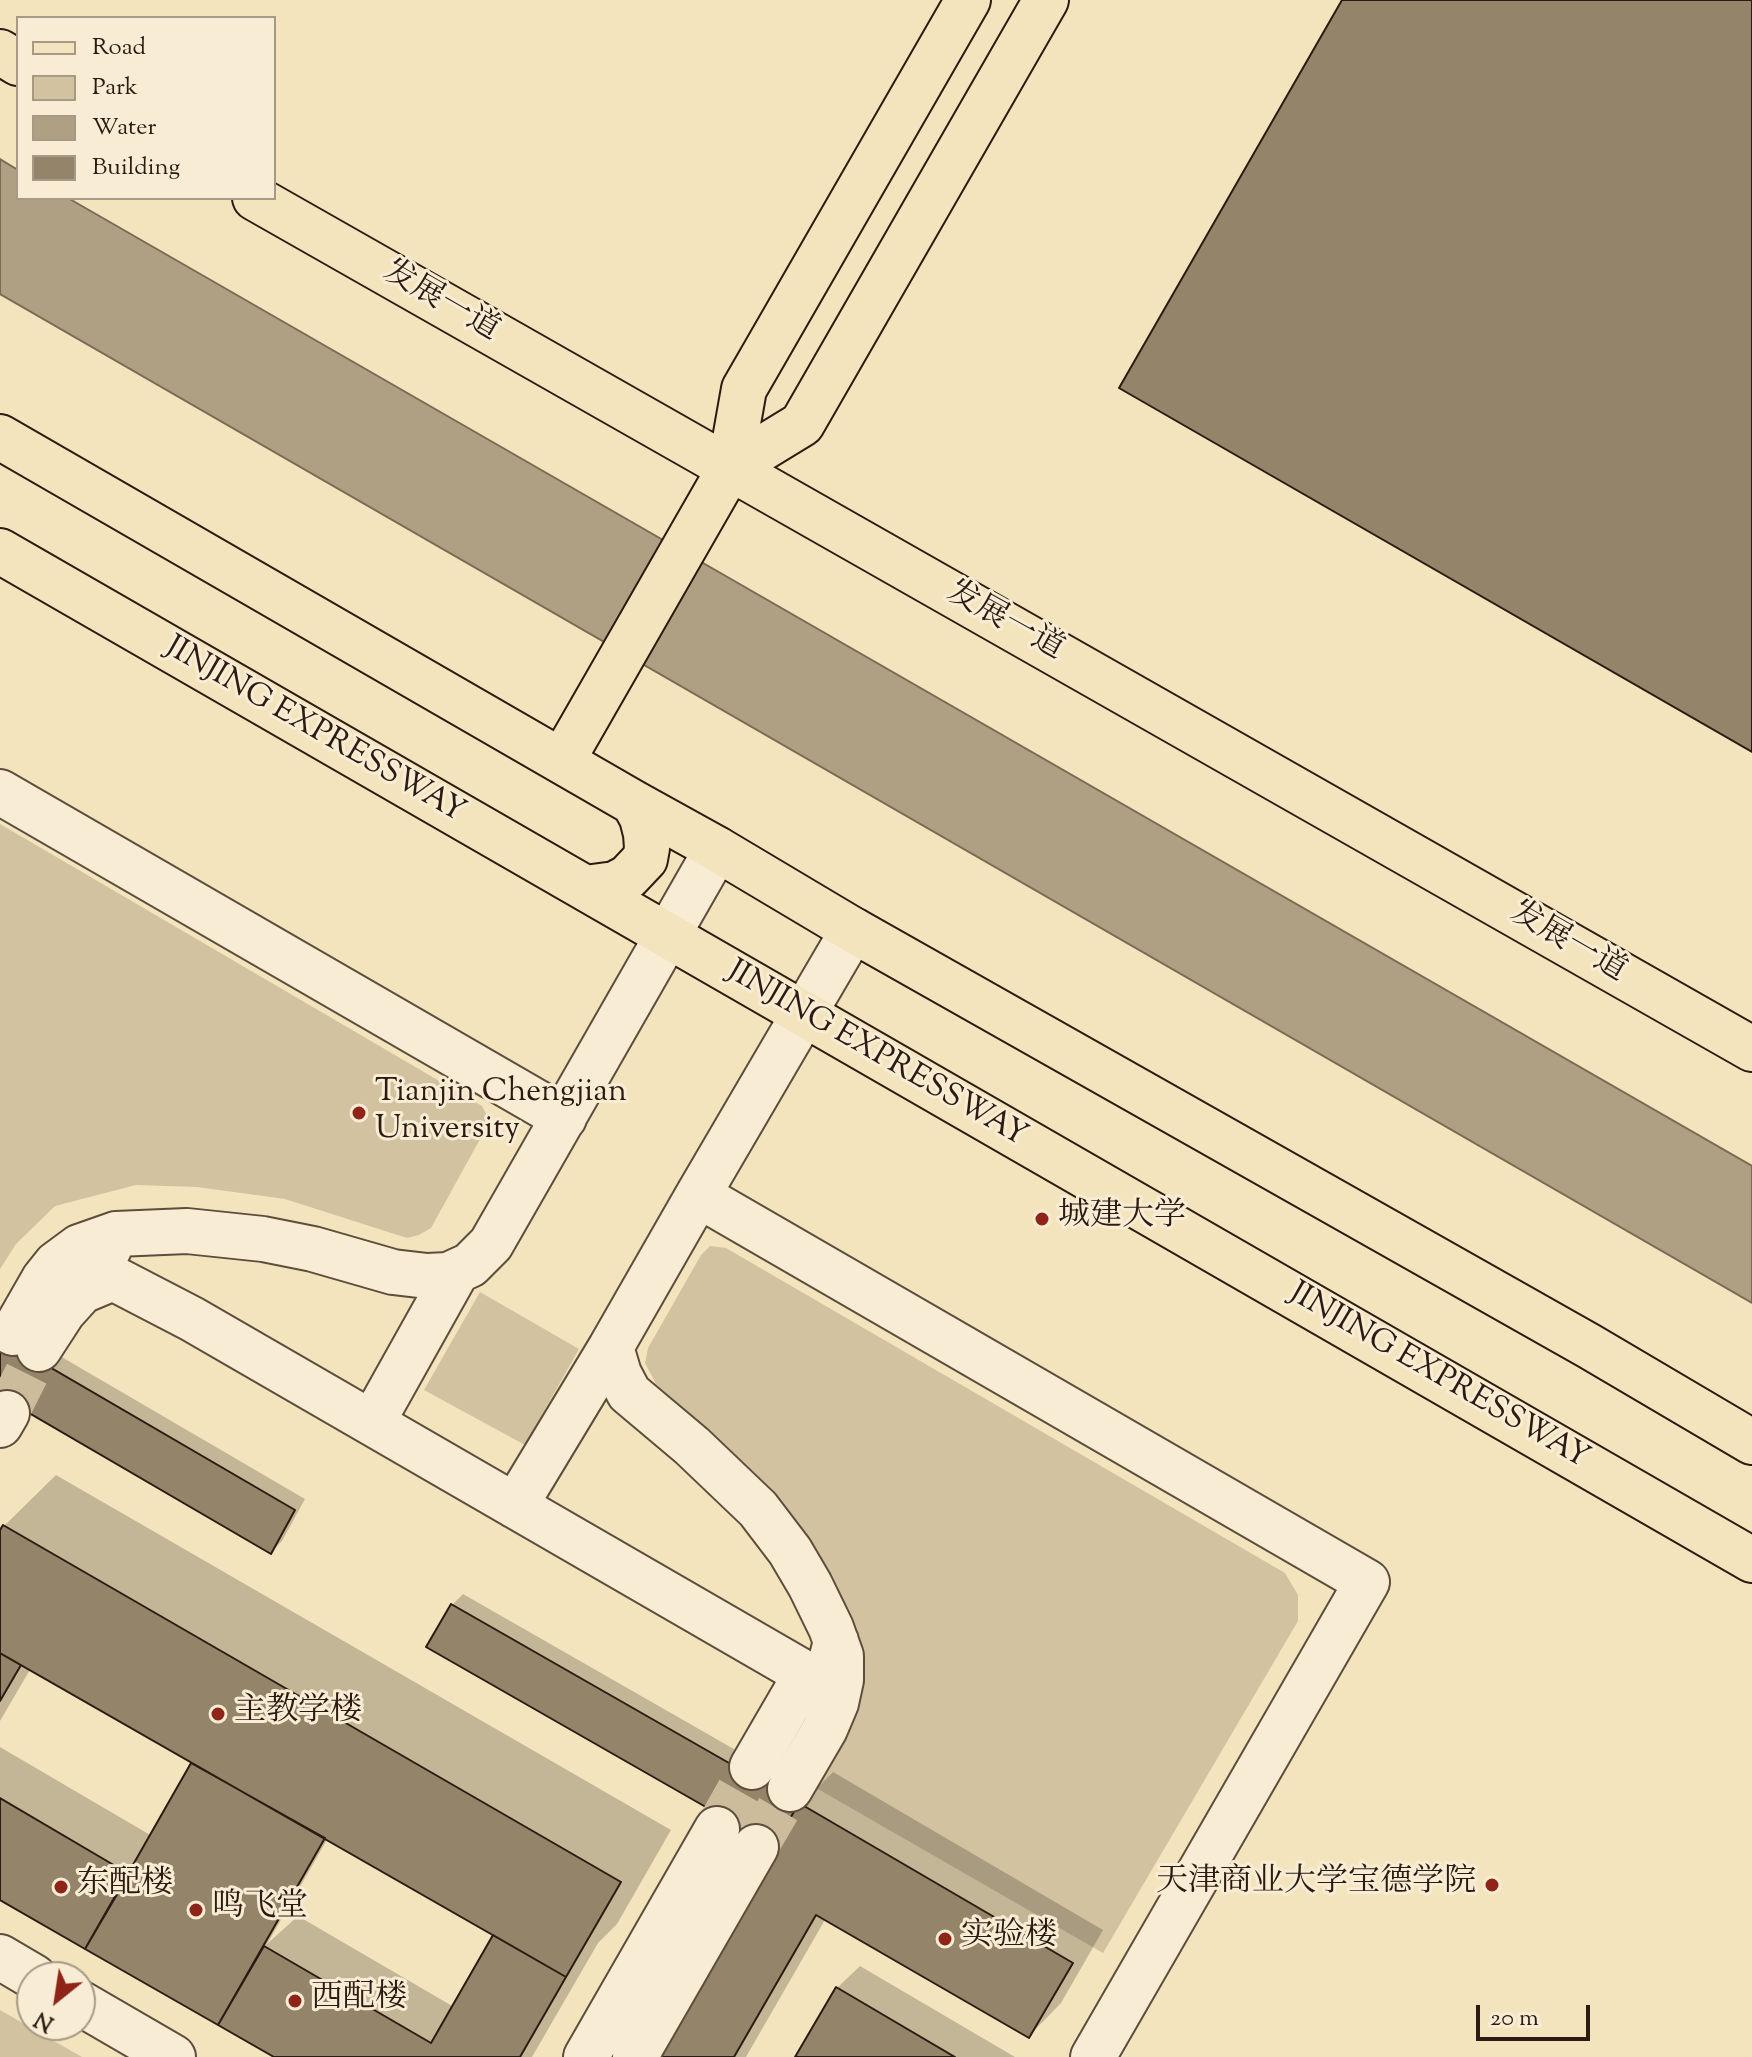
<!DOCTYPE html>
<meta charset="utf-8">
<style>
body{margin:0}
#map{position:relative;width:1752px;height:2057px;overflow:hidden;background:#f4e4bd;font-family:"Sorts Mill Goudy",serif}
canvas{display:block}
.legend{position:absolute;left:16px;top:16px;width:260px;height:184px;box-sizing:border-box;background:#f8edd4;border:2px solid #a69986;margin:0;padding:10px 14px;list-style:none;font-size:24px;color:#2b1b11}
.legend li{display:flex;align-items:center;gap:16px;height:40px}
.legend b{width:40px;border:2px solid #a69986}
.north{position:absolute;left:16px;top:1961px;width:80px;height:80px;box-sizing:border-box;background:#f8edd4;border:2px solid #a69986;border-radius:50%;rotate:210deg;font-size:22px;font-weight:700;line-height:32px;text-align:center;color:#2b1b11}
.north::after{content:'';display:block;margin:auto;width:28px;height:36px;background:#8f2418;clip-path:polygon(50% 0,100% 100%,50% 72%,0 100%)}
.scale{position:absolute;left:1476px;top:2005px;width:114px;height:36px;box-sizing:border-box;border:4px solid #2b1b11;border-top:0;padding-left:10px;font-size:24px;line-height:28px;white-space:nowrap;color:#2b1b11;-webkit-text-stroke:6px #f8edd4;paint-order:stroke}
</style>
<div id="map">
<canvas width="1752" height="2057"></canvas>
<ul class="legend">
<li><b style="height:10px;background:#f4e4bd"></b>Road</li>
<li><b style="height:22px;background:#d2c2a0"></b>Park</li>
<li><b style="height:22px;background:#b0a083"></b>Water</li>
<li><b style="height:22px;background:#94846a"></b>Building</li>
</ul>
<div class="north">N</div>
<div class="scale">20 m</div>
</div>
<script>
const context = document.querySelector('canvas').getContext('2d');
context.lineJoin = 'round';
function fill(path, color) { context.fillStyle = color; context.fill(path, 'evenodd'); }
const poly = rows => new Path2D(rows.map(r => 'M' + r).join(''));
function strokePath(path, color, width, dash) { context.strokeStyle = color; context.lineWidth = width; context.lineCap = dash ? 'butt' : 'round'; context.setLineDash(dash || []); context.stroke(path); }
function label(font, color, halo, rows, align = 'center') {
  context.font = font + ' "Sorts Mill Goudy","Noto Serif SC",serif'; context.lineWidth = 6; context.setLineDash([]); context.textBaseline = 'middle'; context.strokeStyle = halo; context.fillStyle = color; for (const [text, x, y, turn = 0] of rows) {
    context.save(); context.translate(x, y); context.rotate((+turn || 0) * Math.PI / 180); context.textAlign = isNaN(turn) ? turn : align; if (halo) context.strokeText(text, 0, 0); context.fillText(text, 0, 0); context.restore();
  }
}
const green = poly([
 [0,824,482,1106,490,1121,431,1228,419,1235,407,1238,285,1199,197,1187,136,1185,55,1206,16,1244,0,1269],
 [710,1246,726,1248,1285,1573,1298,1595,1298,1621,1103,1953,811,1785,857,1643,830,1572,775,1499,699,1422,656,1384,645,1363,648,1348,701,1255],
 [480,1292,579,1349,525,1445,424,1390],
 [0,2010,82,2057,0,2057]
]);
const water = poly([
 [0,159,18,170,18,198,68,198,1752,1166,1752,1303,0,294,0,159]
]);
const shadow = poly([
 [0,1321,305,1499,282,1541,271,1552,0,1394],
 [56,1475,671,1830,617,1924,598,1943,532,2057,278,2057,0,1897,0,1747,152,1836,195,1762,31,1668,0,1721,0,1534,4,1526],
 [328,1838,496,1935,454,2007,298,1916,267,1944],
 [463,1594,809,1792,806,1799,833,1772,1103,1930,1061,2003,1029,2036,826,1918,746,2057,654,2057,777,1845,452,1605],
 [860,1966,1015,2057,797,2057,837,1988]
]);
const building = poly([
 [1342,0,1752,0,1752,752,1119,388,1342,0],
 [0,1338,295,1510,271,1554,0,1396,0,1338],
 [3,1525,621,1882,566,1977,0,1653,0,1530,3,1525],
 [451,1604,799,1803,774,1846,426,1647,451,1604],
 [0,1653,21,1665,0,1701,0,1653],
 [191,1763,325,1838,218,2025,85,1949,191,1763],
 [0,1798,129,1874,85,1949,0,1900,0,1798],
 [799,1803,1073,1963,1029,2038,816,1915,734,2057,652,2057,799,1803],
 [493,1935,566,1977,520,2057,274,2057,218,2025,264,1946,431,2043,493,1935],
 [836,1987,955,2057,795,2057,836,1987]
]);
const minorTunnel = poly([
 [7,1413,39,1349],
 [717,1829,752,1767],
 [756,1847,790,1789]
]);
const minor = poly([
 [0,792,564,1118],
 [698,1195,1367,1582,1093,2057],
 [116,1234,104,1259,103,1270,113,1278,192,1319,806,1674,815,1678,823,1676,830,1665,836,1641],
 [13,1333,44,1279,56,1264,79,1247,116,1234,187,1231,263,1239,313,1249,393,1272,427,1276,448,1275,470,1265,491,1244,717,849],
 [39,1349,63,1312,82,1291,113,1278],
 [372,1423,457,1271],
 [0,1425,7,1413],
 [515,1506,611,1347],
 [752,1767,806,1674],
 [790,1789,825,1729,836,1703,841,1680,841,1656,831,1628,810,1585,790,1551,758,1509,692,1446,629,1393,619,1374,611,1347,698,1195,853,930],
 [0,1957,34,1977],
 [80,2003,173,2057],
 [586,2057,717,1829],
 [635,2057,756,1847]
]);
const major = poly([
 [0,52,18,63],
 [255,198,1752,1049],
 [730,468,802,424,1046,0],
 [562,761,730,468,744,389,968,0]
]);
const highway = poly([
 [0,437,634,803,717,849,853,930,1589,1346,1752,1442],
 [0,551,1752,1560],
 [585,888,615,884,628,877,645,859,647,848,646,834,642,818,634,803]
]);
const markers = [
 [359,1113,8,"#8f2418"],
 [1042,1219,8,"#8f2418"],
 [218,1714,8,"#8f2418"],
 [1492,1885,8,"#8f2418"],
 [61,1887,8,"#8f2418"],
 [196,1910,8,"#8f2418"],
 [945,1939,8,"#8f2418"],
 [295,2001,8,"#8f2418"]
];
const streetNames = [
 ["发展一道",440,303,30],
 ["发展一道",1004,623,29],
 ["JINJING EXPRESSWAY",314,732,30],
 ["发展一道",1567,944,30],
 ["JINJING EXPRESSWAY",876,1056,30],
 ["JINJING EXPRESSWAY",1438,1378,30]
];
const poiNames = [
 ["Tianjin Chengjian",375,1095],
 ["University",375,1132],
 ["城建大学",1058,1219],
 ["主教学楼",234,1714],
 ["天津商业大学宝德学院",1476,1885,"right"],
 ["东配楼",77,1887],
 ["鸣飞堂",212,1910],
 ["实验楼",961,1939],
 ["西配楼",311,2001]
];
fill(green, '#d2c2a0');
fill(water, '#b0a083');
strokePath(water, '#7b6b55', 2);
fill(shadow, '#0003');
fill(building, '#94846a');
strokePath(building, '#2b1b11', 2);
strokePath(minorTunnel, '#ccbc9b', 44, [44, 22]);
strokePath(minor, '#5d4d3c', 48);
strokePath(major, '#2b1b11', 48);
strokePath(highway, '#2b1b11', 48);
strokePath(minor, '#f8edd4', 44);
strokePath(major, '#f4e4bd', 44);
strokePath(highway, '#f4e4bd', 44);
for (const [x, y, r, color] of markers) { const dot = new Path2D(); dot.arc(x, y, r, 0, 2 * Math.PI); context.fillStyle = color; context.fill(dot); strokePath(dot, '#f8edd4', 3); }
label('32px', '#2b1b11', '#f8edd4', streetNames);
label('32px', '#2b1b11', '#f8edd4', poiNames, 'left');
</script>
